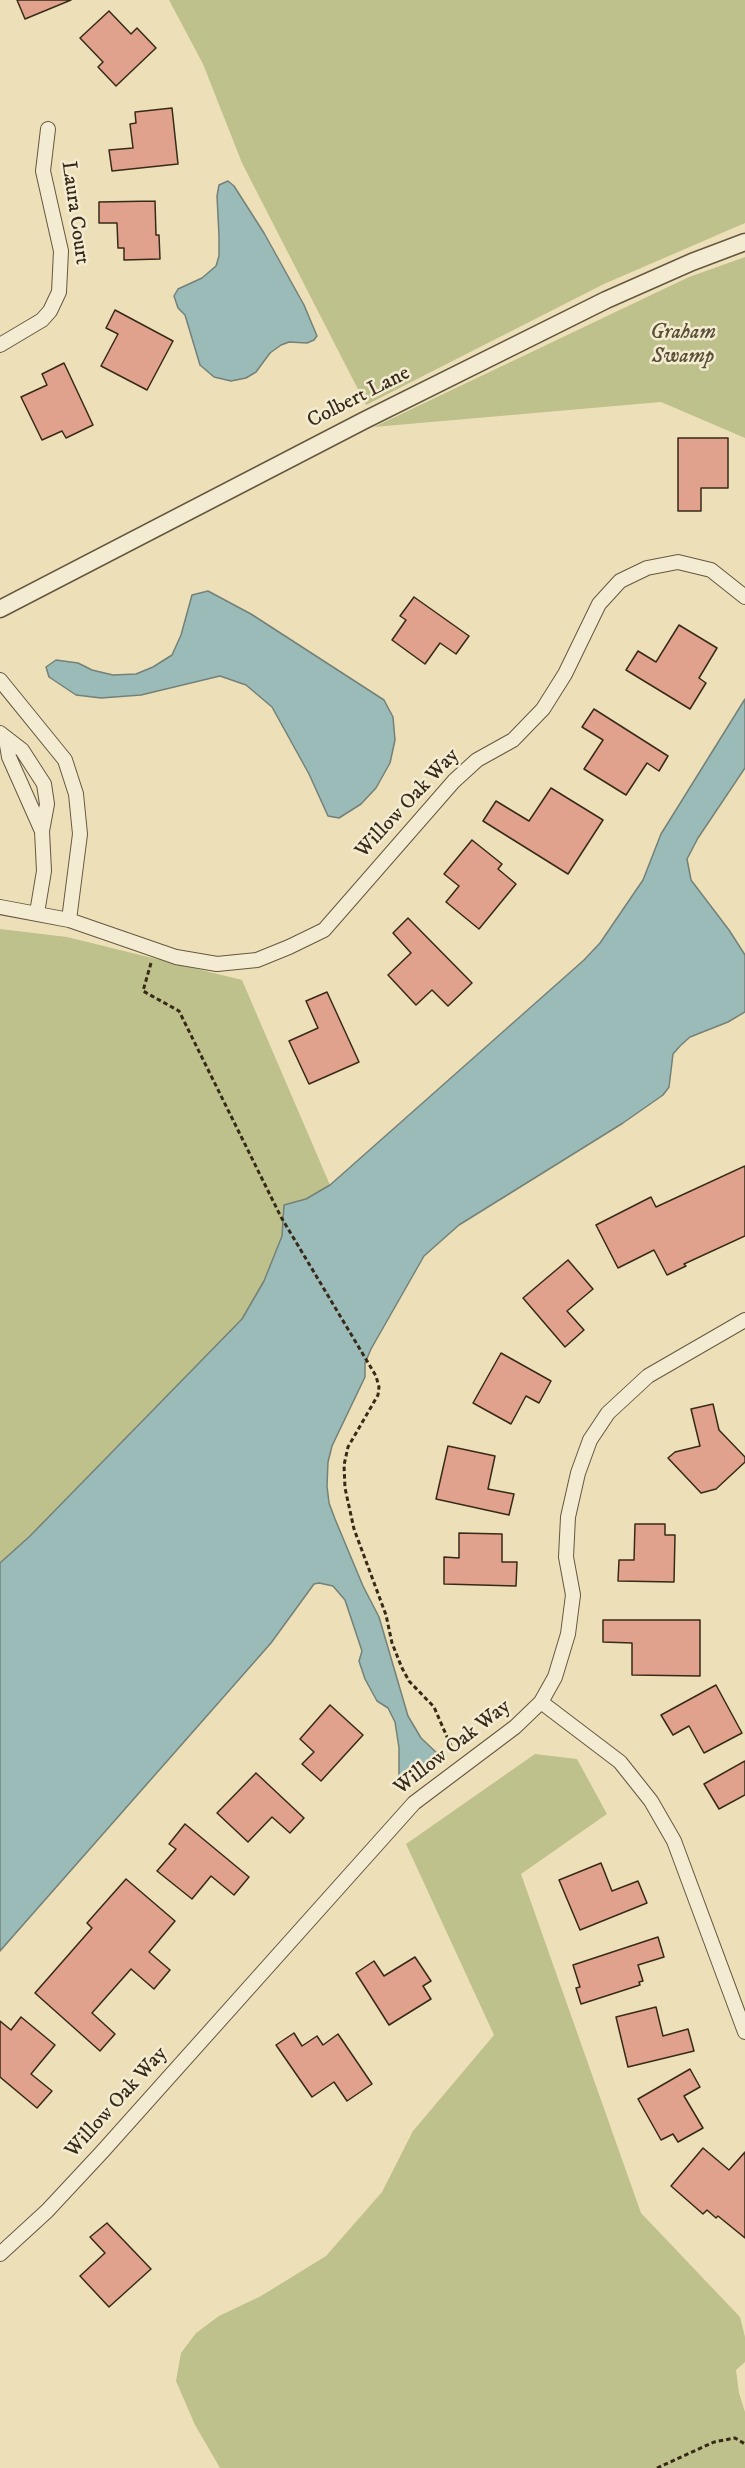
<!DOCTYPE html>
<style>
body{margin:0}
canvas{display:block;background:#ede0b9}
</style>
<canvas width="745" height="2468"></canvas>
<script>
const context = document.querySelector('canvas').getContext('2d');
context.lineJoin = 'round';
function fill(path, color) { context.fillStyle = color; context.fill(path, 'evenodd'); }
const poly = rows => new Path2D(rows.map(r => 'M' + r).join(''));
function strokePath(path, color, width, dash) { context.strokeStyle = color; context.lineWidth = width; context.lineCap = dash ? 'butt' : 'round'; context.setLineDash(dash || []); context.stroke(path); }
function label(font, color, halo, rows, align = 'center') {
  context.font = font + ' "IM FELL DW Pica",serif'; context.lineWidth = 5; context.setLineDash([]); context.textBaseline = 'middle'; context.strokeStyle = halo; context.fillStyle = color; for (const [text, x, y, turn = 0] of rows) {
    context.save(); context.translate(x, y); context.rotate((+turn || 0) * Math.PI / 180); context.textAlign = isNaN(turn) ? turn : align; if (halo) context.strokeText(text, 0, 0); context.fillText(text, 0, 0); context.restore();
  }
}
const green = poly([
 [169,0,745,0,745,223,604,284,366,405,242,163,203,64],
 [745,257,745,438,661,402,374,427,689,277],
 [0,929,67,937,242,980,330,1185,306,1199,284,1206,282,1236,264,1281,242,1319,30,1536,0,1563],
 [535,1754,577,1759,607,1814,521,1874,641,2213,740,2317,745,2337,745,2362,736,2370,739,2393,745,2412,745,2468,220,2468,195,2425,176,2381,181,2353,196,2333,219,2316,261,2296,326,2256,382,2192,413,2131,494,2035,406,1844]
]);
const water = poly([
 [228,181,234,186,264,233,304,305,317,336,314,340,307,343,289,342,281,345,270,353,256,372,246,378,231,381,214,377,200,365,185,315,178,308,174,296,178,289,202,278,216,266,219,256,219,236,217,196,219,185,228,181],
 [208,591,251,614,384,700,393,717,395,740,390,763,376,788,361,804,339,818,328,816,309,774,272,707,246,685,220,676,141,695,101,698,76,695,49,677,46,667,56,660,78,663,92,670,113,675,136,674,153,667,172,655,181,635,192,595,208,591],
 [745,699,745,768,698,838,687,859,691,880,729,930,745,955,745,1012,728,1022,690,1037,680,1046,673,1054,669,1087,663,1095,623,1123,459,1225,424,1256,371,1349,365,1363,365,1377,332,1446,328,1462,327,1486,329,1503,335,1519,363,1586,379,1617,408,1716,421,1738,439,1755,431,1764,411,1774,399,1785,399,1748,395,1722,388,1708,377,1701,365,1679,359,1661,362,1651,345,1600,333,1586,319,1583,314,1584,271,1643,0,1951,0,1563,30,1536,242,1319,264,1281,282,1236,284,1205,306,1199,330,1185,584,960,600,943,643,880,661,834,745,699]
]);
const building = poly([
 [17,0,71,0,25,19,17,0],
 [109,11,131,34,137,28,156,48,116,86,98,67,103,62,80,38,109,11],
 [172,108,178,164,112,171,109,150,133,148,130,124,136,123,135,112,172,108],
 [155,201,156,235,159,235,160,259,124,260,124,248,118,248,117,223,99,223,99,202,155,201],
 [115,310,173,341,147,390,101,366,118,334,106,328,115,310],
 [64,363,93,425,66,438,62,431,42,440,21,397,47,385,42,374,64,363],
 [678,438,728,438,728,488,701,488,701,511,678,511,678,438],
 [414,597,469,636,456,654,440,643,425,664,392,640,406,620,400,616,414,597],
 [679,625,717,648,699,678,706,683,690,709,626,670,638,651,656,662,679,625],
 [594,709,668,756,659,771,647,763,626,795,584,769,603,740,582,727,594,709],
 [551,788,603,820,568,874,483,821,496,801,529,821,551,788],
 [472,840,502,864,498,869,516,884,479,929,446,902,459,886,444,874,472,840],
 [408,918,472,983,448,1006,432,990,416,1005,388,975,411,953,393,933,408,918],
 [327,992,359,1062,309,1084,289,1041,318,1028,306,1001,327,992],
 [745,1166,745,1236,684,1264,686,1266,667,1275,654,1250,618,1268,596,1225,651,1197,656,1207,745,1166],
 [568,1260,593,1289,567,1311,584,1330,565,1347,523,1298,568,1260],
 [501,1353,551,1381,539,1403,526,1396,511,1424,473,1403,501,1353],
 [713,1404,719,1430,745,1457,745,1462,716,1489,701,1493,668,1458,675,1452,700,1446,691,1409,713,1404],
 [448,1446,495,1456,488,1489,514,1494,509,1515,436,1499,448,1446],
 [635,1524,665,1524,665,1535,675,1535,674,1582,618,1581,619,1560,634,1560,635,1524],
 [459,1533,502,1534,502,1562,517,1562,516,1586,444,1584,444,1557,459,1558,459,1533],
 [603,1620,700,1620,700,1676,632,1675,632,1643,603,1642,603,1620],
 [716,1685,742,1733,704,1753,689,1726,673,1735,661,1715,716,1685],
 [330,1705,363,1735,321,1781,302,1764,314,1752,300,1739,330,1705],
 [745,1761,745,1795,719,1809,704,1784,745,1761],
 [256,1773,304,1818,290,1833,272,1817,248,1842,217,1813,256,1773],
 [185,1824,249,1877,234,1895,211,1876,192,1899,157,1871,176,1849,169,1844,185,1824],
 [601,1863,612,1891,638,1881,647,1903,580,1930,559,1880,601,1863],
 [126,1879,175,1921,149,1952,170,1970,154,1989,131,1969,92,2013,115,2034,100,2051,35,1993,92,1928,87,1923,126,1879],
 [658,1937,664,1957,638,1965,643,1981,639,1982,640,1985,581,2004,576,1988,580,1987,573,1965,658,1937],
 [415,1957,431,1981,423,1986,431,1999,389,2025,356,1973,374,1961,384,1976,415,1957],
 [656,2007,663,2036,688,2029,694,2051,628,2067,616,2017,656,2007],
 [21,2017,55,2045,31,2074,52,2091,37,2108,0,2077,0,2021,11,2030,21,2017],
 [294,2033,302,2046,317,2036,323,2045,338,2034,372,2084,347,2101,334,2082,312,2097,276,2045,294,2033],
 [690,2069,700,2087,684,2096,703,2128,678,2142,673,2134,661,2140,638,2099,690,2069],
 [703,2148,729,2170,745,2152,745,2238,718,2216,716,2218,707,2210,703,2214,671,2186,703,2148],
 [107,2223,151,2269,109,2307,80,2276,105,2253,90,2237,107,2223]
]);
const path = poly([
 [151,963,143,991,179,1011,281,1217,376,1376,379,1387,378,1395,348,1447,344,1465,345,1488,354,1529,386,1615,392,1643,402,1668,409,1681,434,1707,454,1753],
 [657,2468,714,2442,735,2438,745,2444]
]);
const minor = poly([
 [0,345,42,320,50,311,59,292,61,251,43,171,48,129],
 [0,680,65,760,76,794,80,834,69,920],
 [0,733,22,750,44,784,47,804,42,831,44,871,37,913],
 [6,739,9,757,41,829],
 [0,907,69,920,176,957,217,964,257,960,289,947,324,930,454,781,477,760,513,740,543,709,565,674,599,604,620,581,647,568,678,562,711,570,745,597],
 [541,1702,620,1762,651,1801,674,1841,745,2032],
 [0,2254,47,2211,102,2152,414,1803,515,1727,541,1702,555,1677,568,1634,573,1595,566,1557,568,1517,578,1473,590,1440,608,1413,648,1376,745,1320]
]);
const tertiary = poly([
 [0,609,365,420,606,300,692,262,745,242]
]);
const streetNames = [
 ["Laura Court",74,213,82],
 ["Colbert Lane",359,398,-27],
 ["Willow Oak Way",408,804,-47],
 ["Willow Oak Way",453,1748,-38],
 ["Willow Oak Way",117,2103,-48]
];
const parkNames = [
 ["Graham",683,334],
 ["Swamp",683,358]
];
fill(green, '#bec18b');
fill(water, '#9bbbb8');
strokePath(water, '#738178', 1.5);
fill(building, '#e0a28c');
strokePath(building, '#382a18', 1.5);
strokePath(minor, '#655840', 16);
strokePath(tertiary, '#655840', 19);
strokePath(path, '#382a18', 3, [4.5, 3]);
strokePath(minor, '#f3ebd2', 14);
strokePath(tertiary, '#f3ebd2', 16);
label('21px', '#382a18', '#f3ebd2', streetNames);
label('italic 21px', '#5a5035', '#f3ebd2', parkNames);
</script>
